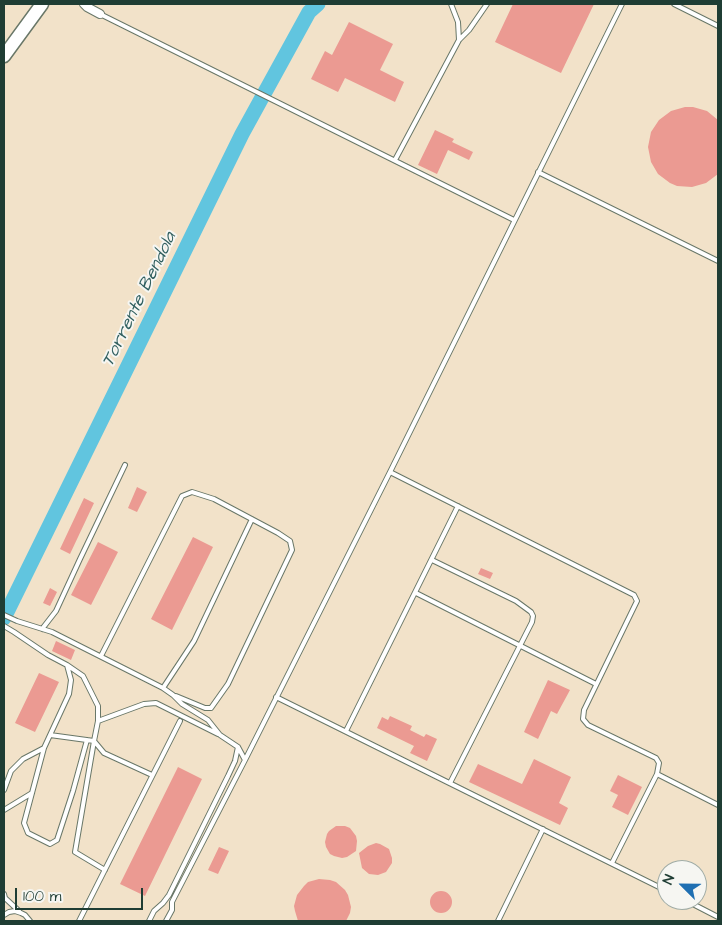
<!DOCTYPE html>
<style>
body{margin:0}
#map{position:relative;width:722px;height:925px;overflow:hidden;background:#f2e2c9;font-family:"Architects Daughter",sans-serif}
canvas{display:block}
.frame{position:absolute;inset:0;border:5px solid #1f3d34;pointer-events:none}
.north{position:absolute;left:657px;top:860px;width:50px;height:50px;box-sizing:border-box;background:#f6f6f2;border:1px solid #a0aca6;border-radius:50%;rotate:293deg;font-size:14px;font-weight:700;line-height:20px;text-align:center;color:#1f3d34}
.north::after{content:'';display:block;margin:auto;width:18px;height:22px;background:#1f6fb2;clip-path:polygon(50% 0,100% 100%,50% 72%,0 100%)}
.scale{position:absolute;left:15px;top:888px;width:128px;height:22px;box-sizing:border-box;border:2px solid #1f3d34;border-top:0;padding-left:6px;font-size:15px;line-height:18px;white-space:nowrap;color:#1f3d34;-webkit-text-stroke:4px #f6f6f2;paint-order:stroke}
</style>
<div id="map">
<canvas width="722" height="925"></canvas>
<div class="frame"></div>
<div class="north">N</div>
<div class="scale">100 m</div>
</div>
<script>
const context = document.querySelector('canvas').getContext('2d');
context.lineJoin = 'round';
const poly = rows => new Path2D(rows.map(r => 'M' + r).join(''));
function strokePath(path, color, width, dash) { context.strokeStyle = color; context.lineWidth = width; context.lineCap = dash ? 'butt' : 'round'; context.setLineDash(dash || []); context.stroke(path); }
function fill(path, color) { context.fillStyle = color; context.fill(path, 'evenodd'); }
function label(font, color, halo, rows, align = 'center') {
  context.font = font + ' "Architects Daughter",sans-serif'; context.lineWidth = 4; context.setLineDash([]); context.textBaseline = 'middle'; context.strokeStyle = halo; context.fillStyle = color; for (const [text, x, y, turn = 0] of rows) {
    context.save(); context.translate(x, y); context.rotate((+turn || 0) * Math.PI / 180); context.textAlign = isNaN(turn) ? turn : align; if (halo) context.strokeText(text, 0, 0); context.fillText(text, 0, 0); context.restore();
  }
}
const river = poly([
 [4,618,242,134,309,12,318,4]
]);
const building = poly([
 [513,4,594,4,561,73,495,42],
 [349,22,393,44,380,70,404,82,395,102,345,78,338,92,311,79,325,51,332,55],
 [685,107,693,107,707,111,718,120,718,174,706,183,692,187,677,186,670,183,658,174,651,162,648,147,651,132,659,120,671,111],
 [435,130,454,139,452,142,473,152,469,160,448,150,437,174,418,165],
 [137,487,147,492,137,512,128,508],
 [84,498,94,503,70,554,60,549],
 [193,537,213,547,172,630,151,619],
 [98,542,118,552,91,605,71,595],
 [481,568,493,573,490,579,478,574],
 [50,588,57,592,50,606,43,603],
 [56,641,75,650,71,660,52,651],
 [39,673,59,682,35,732,15,723],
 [548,680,570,690,557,714,551,711,538,739,524,732],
 [390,716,412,726,410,730,424,737,426,734,437,739,427,761,410,753,414,746,377,728,382,717,388,720],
 [534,759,571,777,559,803,568,808,560,825,469,782,478,764,522,784],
 [178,767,202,779,145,896,120,884],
 [618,775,642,787,628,815,612,807,618,795,610,791],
 [336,826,345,826,350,828,356,836,357,841,356,851,347,857,342,858,334,856,330,854,326,847,325,842,327,834,329,831],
 [376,843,380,844,389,849,392,858,392,863,386,872,378,875,369,874,362,868,359,853,368,846],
 [219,847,229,851,218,874,208,870],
 [319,879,330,880,336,882,345,890,348,895,351,907,350,913,346,921,298,921,295,911,294,906,297,895,304,886,308,882],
 '430 902a11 11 0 1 1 22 0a11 11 0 1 1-22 0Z'
]);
const service = poly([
 [451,4,458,22,459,40],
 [674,4,718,26],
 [100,14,514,220],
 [395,160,459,40,469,30,487,4],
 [538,172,718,261],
 [390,472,634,595,637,601,584,710,583,719,588,725,656,758,659,763,657,774,718,805],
 [432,560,516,601,531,612,533,616,532,622,450,783],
 [416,593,596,684],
 [4,615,17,621,52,632,163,688,173,695,182,704,208,720,220,735,238,747,245,760,390,472,622,4],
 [4,626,14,632,48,655,67,665,83,676,98,706,98,721,94,741,104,753,152,775],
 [42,629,56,611,80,559,125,465],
 [101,656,182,496,192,492,214,499,278,533,290,541,292,550,228,684,211,708,205,708,176,696],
 [67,665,71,680,69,694,44,748,24,823,28,833,50,844,57,840,73,791,87,740],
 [163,688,194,641,252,519],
 [276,697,667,891],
 [98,721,144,704,156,703,218,734],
 [346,731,458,506],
 [50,735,94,741,75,852,105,870],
 [4,790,11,771,23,759,44,748],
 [4,810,32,793],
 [612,863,657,774],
 [4,894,5,898,19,911],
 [685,900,718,917],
 [4,915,9,912,15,911,21,913,25,915,30,921],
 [79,921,180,721],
 [149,921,154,911,163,903,169,895,228,776,235,761,238,747],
 [166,921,172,910,172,902,245,760],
 [498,921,543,829]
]);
const minor = poly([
 [84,4,87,7,100,14]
]);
const primary = poly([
 [4,56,42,4]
]);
const waterNames = [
 ["Torrente Bendola",140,300,-64]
];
strokePath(river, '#61c5df', 15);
fill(building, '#eb9a92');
strokePath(service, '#697768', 6);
strokePath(minor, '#697768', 10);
strokePath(primary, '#697768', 15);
strokePath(service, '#fff', 4);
strokePath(minor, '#fff', 8);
strokePath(primary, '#fff', 12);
label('italic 18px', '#305f5f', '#f6f6f2', waterNames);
</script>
